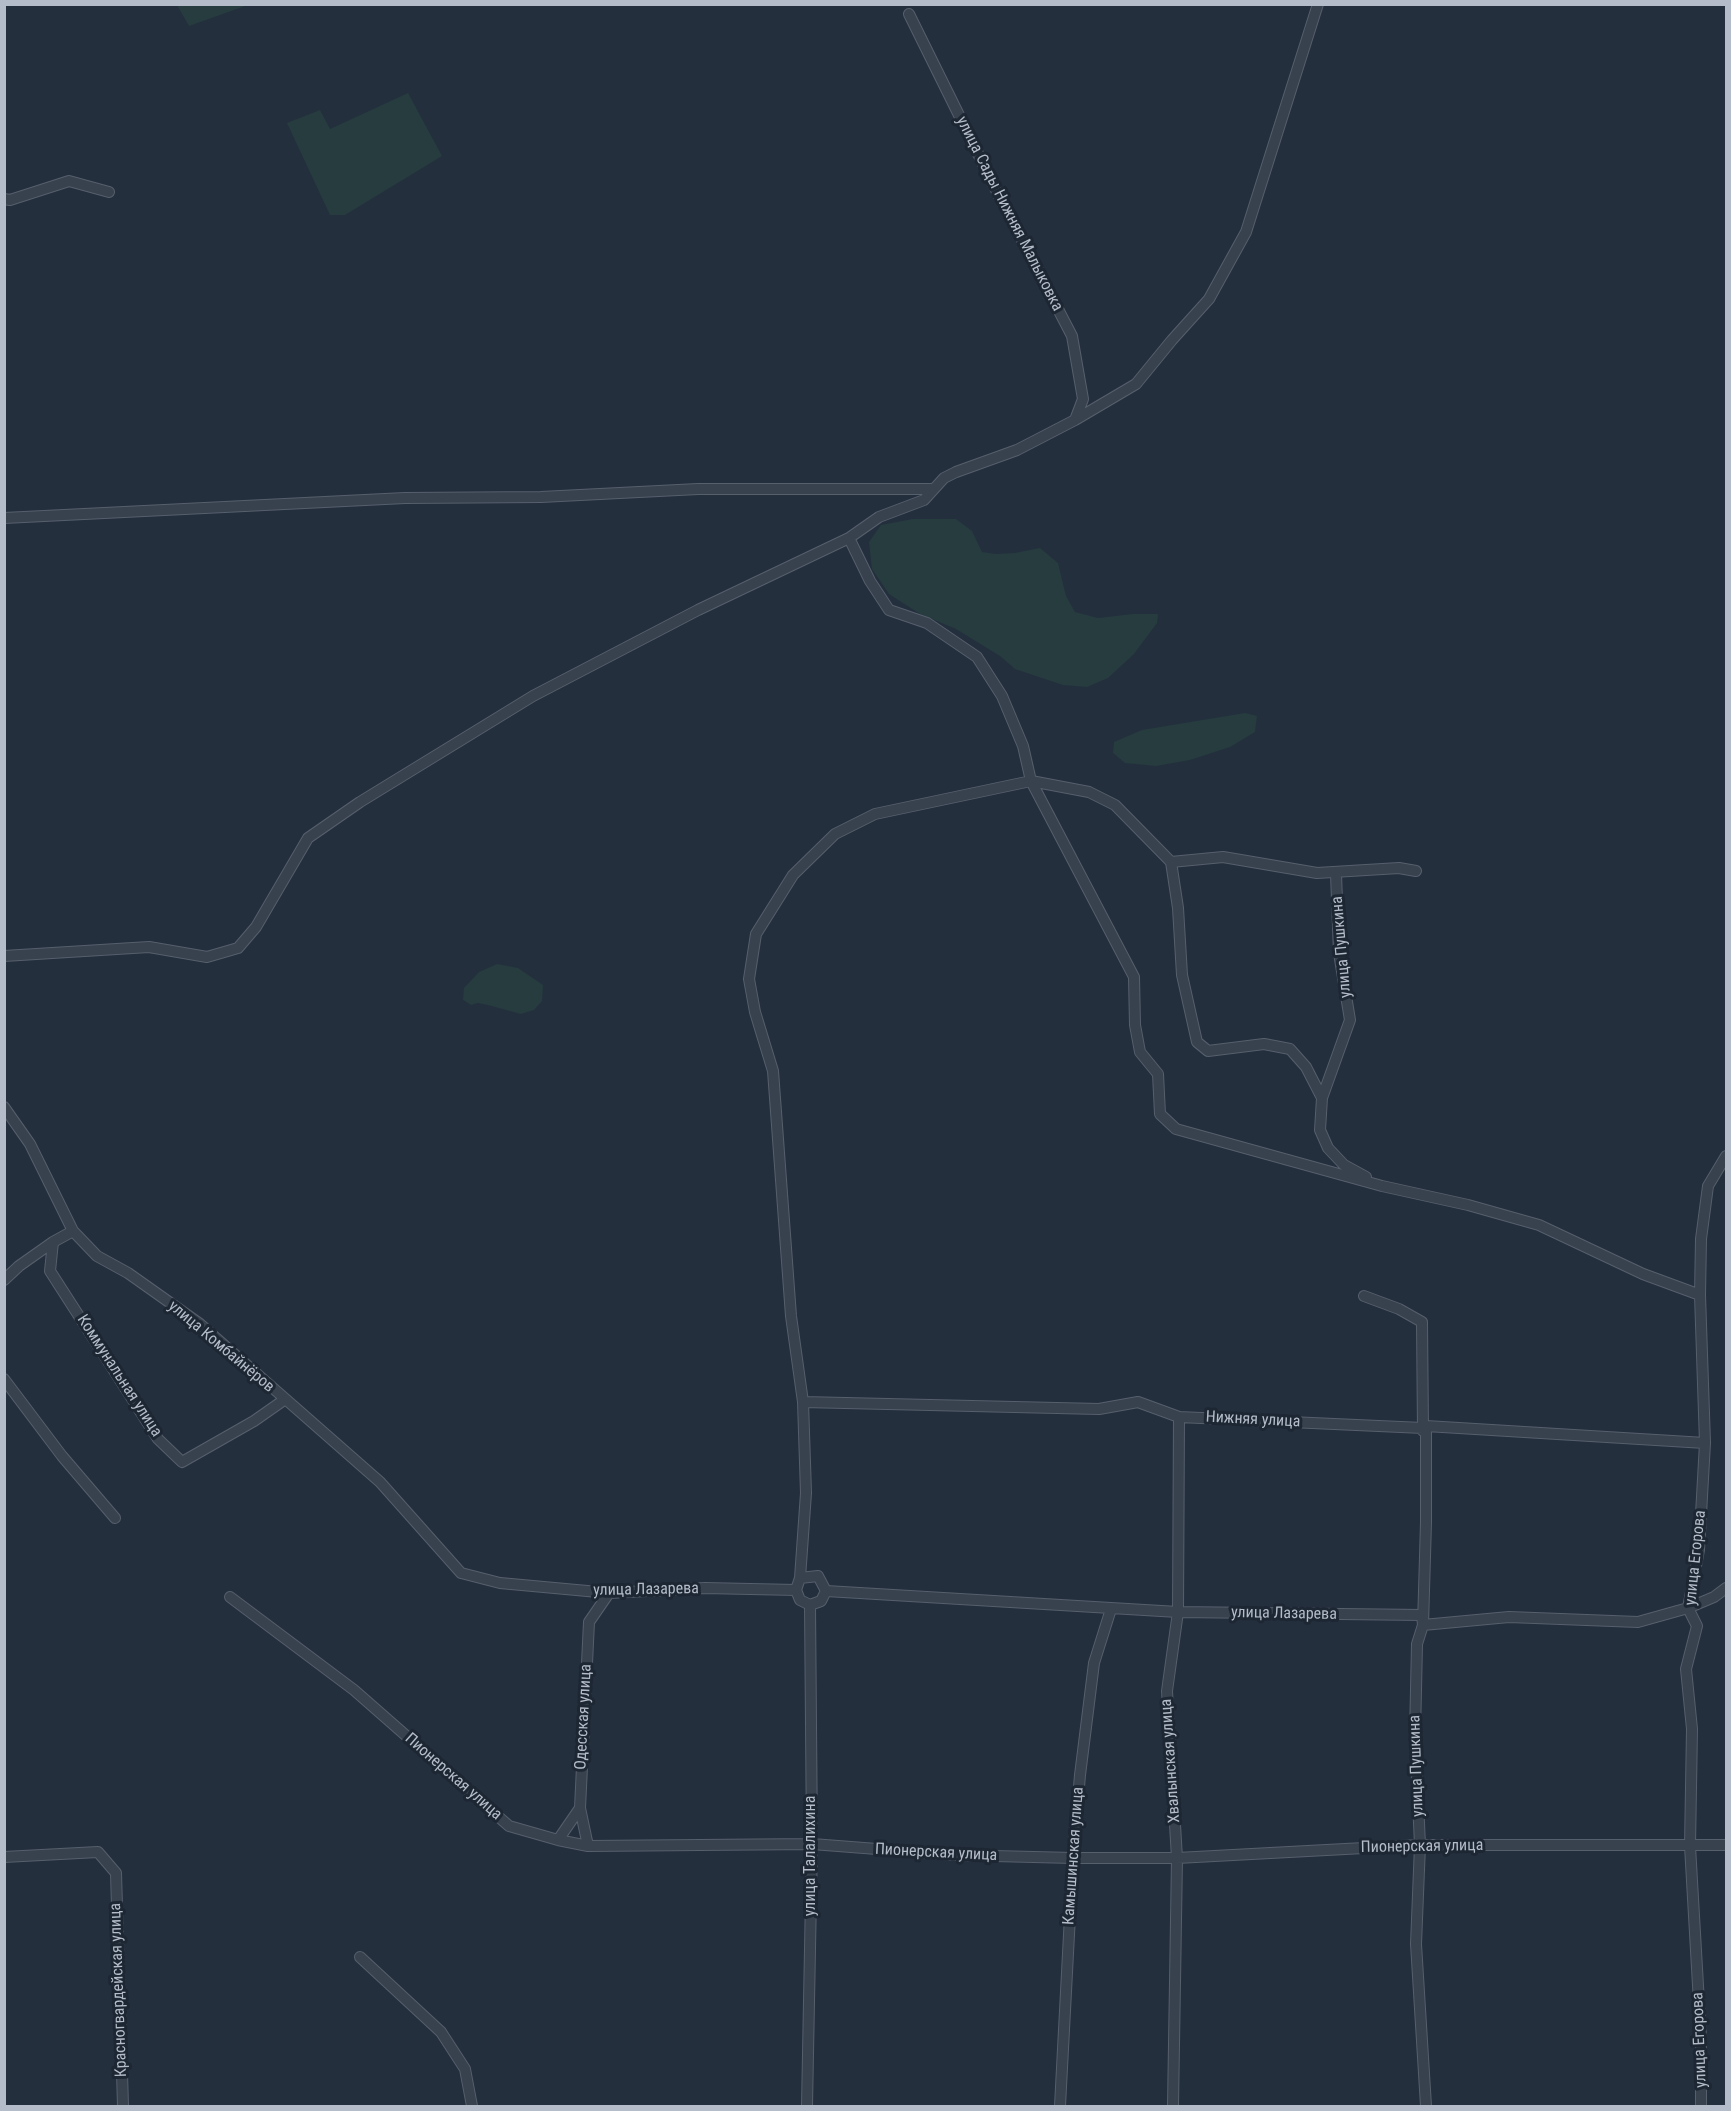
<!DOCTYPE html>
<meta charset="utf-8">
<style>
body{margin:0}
#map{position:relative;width:1731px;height:2111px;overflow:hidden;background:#242f3e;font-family:"Roboto Condensed",sans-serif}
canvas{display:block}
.frame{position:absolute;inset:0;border:6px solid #b4bcc9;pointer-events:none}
</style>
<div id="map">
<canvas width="1731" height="2111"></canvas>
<div class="frame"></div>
</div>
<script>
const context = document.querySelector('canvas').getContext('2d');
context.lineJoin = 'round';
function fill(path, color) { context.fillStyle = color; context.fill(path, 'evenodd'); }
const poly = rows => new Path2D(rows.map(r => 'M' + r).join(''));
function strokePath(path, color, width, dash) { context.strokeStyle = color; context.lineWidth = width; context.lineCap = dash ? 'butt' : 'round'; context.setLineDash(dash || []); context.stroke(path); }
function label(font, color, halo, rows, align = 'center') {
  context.font = font + ' "Roboto Condensed",sans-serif'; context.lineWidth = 6; context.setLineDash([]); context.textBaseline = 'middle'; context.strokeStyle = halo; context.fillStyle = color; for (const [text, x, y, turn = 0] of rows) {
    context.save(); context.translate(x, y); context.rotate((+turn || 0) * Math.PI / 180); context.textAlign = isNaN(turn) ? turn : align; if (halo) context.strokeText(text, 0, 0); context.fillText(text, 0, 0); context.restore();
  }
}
const green = poly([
 [177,5,248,5,189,26],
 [408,93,442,156,345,215,330,215,287,123,320,110,330,129],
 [913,519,956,519,972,531,982,552,996,554,1015,553,1040,548,1058,563,1066,596,1075,612,1098,618,1133,614,1158,614,1157,623,1134,654,1108,678,1087,687,1063,685,1015,669,1000,656,956,629,920,614,889,594,872,569,869,542,881,525],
 [1245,713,1257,716,1255,732,1230,747,1190,760,1156,766,1125,763,1113,753,1114,742,1142,730],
 [497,964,518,968,543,985,542,1001,534,1010,521,1014,488,1005,478,1003,471,1005,463,1000,464,988,479,972]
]);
const minor = poly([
 [909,14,994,186,1072,336,1083,399,1075,420],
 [4,199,10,200,69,181,109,192],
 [4,518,405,498,541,497,698,489,934,489],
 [849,538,870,581,889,610,927,623,977,657,1002,696,1023,746,1031,781,1134,977,1135,1025,1140,1052,1158,1074,1160,1114,1176,1129,1382,1186,1468,1205,1539,1225,1643,1274,1700,1295],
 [1171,862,1178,908,1182,975,1197,1042,1208,1051,1264,1044,1290,1049,1306,1067,1322,1098],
 [1336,874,1339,953,1350,1020,1322,1098,1320,1130,1328,1148,1344,1165,1366,1177],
 [4,956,149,947,207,957,238,948,256,927,308,838,360,802,533,696,698,610,849,538,879,517,924,500,944,478,956,472,1017,450,1075,420,1136,384,1172,340,1209,299,1246,232,1318,4],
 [4,1107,30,1144,73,1231,97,1256,128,1273,200,1324,380,1482,461,1573,500,1583,609,1593,705,1588,796,1590],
 [53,1242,50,1271,158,1439,182,1462,254,1421,284,1400],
 [4,1280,19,1266,53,1242,73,1231],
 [1364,1296,1399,1309,1422,1322,1423,1431],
 [4,1379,62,1456,115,1518],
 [803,1402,1099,1409,1138,1402,1179,1417,1423,1428,1426,1426,1705,1443],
 [1426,1426,1426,1522,1423,1625,1417,1644,1415,1735,1420,1845,1416,1944,1426,2106],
 [818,1576,826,1591,821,1601,810,1605,800,1600,796,1590,800,1578,818,1576],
 [800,1578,806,1493,803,1402,791,1316,773,1071,755,1012,749,979,756,934,793,875,835,834,875,814,1031,781,1089,792,1115,805,1171,862,1223,857,1317,873,1399,868,1416,871],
 [826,1591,1178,1612,1422,1615,1423,1625,1509,1617,1638,1622,1688,1608,1714,1597,1726,1588],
 [230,1597,354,1690,509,1826,558,1840,588,1846,812,1844,955,1855,1073,1858,1177,1858,1420,1845,1726,1845],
 [558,1840,580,1808],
 [588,1846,580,1808,589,1622,609,1593],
 [4,1857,98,1852,116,1873,123,2106],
 [360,1957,441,2032,465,2069,472,2106],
 [807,2106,812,1844,810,1605],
 [1060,2106,1073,1858,1080,1775,1094,1663,1111,1609],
 [1173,2106,1177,1858,1167,1691,1178,1612,1179,1417],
 [1701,2106,1701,2038,1690,1846,1692,1729,1686,1669,1697,1626,1688,1608,1699,1550,1705,1443,1700,1295,1701,1239,1708,1186,1726,1156]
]);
const streetNames = [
 ["улица Сады Нижняя Малыковка",1009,214,63],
 ["улица Пушкина",1342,947,-95],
 ["улица Комбайнёров",221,1347,40],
 ["Коммунальная улица",119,1376,57],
 ["Нижняя улица",1253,1420,3],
 ["улица Егорова",1696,1558,-84],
 ["улица Лазарева",646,1590,-1],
 ["улица Лазарева",1284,1614,1],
 ["Одесская улица",584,1717,-87],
 ["Хвалынская улица",1171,1761,-94],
 ["улица Пушкина",1417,1766,-92],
 ["Пионерская улица",453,1777,41],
 ["Пионерская улица",1422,1847,-1],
 ["Пионерская улица",936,1853,3],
 ["улица Талалихина",811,1856,-90],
 ["Камышинская улица",1074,1856,-86],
 ["Красногвардейская улица",119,1990,-92],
 ["улица Егорова",1700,2040,-92]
];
fill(green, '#263c3f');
strokePath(minor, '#565f6c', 12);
strokePath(minor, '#38414e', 10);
label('16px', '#b4bcc9', '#1d2633', streetNames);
</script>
